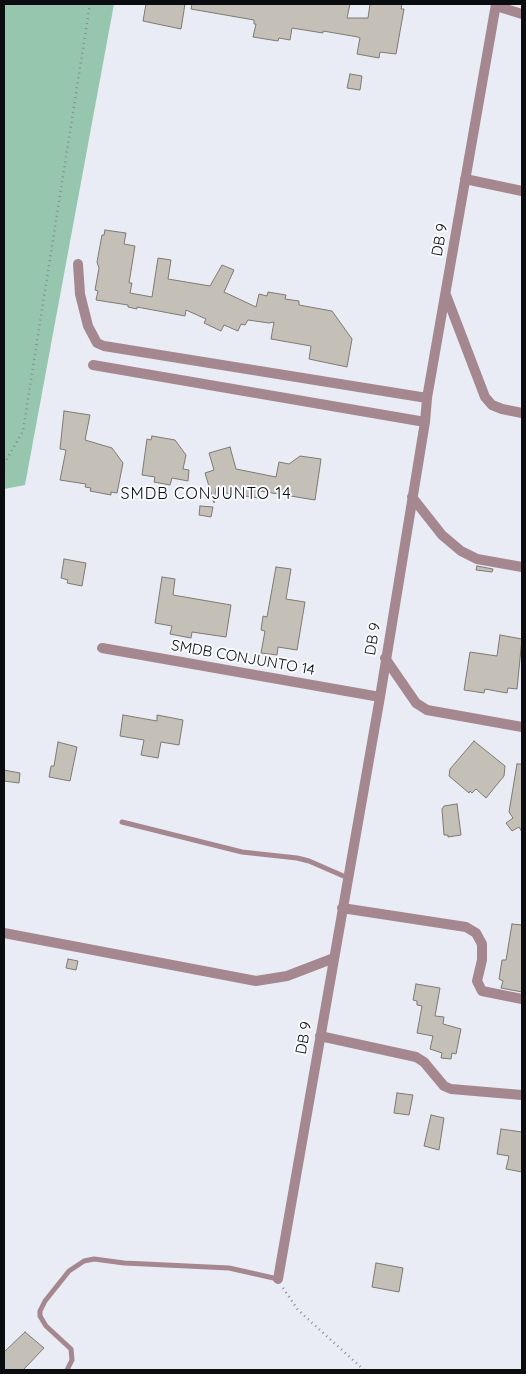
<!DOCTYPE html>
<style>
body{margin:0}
#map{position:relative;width:526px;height:1374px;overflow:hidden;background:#eaecf5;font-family:Quicksand,sans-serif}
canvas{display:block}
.frame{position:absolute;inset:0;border:5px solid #0b0c0f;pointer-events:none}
</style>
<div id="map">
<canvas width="526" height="1374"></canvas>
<div class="frame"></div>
</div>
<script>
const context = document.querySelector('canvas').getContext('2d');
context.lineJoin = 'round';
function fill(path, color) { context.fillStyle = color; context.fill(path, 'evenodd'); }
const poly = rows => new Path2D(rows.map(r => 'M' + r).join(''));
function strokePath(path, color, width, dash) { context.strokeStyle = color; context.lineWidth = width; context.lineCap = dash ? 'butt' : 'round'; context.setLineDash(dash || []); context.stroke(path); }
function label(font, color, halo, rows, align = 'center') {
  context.font = font + ' Quicksand,sans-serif'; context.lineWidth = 4; context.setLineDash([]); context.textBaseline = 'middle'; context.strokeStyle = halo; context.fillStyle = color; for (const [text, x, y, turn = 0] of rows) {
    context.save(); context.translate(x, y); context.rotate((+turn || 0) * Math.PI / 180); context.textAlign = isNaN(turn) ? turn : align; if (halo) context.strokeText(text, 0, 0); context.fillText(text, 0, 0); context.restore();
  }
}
const green = poly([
 [4,4,114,4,25,485,4,489]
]);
const building = poly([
 [146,4,185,4,181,29,143,21,146,4],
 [192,4,350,4,347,18,368,18,370,4,402,4,401,9,404,9,396,54,380,52,379,58,357,54,360,38,358,37,323,31,323,33,292,28,290,40,279,38,278,41,253,37,256,24,254,24,254,20,191,9,192,4],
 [350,74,362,76,360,90,347,88,350,74],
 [105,230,126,233,124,244,135,246,129,283,132,283,130,293,152,297,158,258,171,260,168,279,210,286,222,265,234,270,224,292,256,307,259,294,267,296,268,292,286,295,285,299,299,301,299,305,332,311,352,339,347,367,309,359,311,346,271,339,274,322,269,323,248,320,245,325,241,324,238,331,224,325,221,331,204,323,206,319,186,310,185,316,137,307,137,309,128,307,128,305,96,300,98,291,95,290,99,268,97,262,102,235,104,235,105,230],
 [64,411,90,415,85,440,112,448,123,463,117,493,111,492,111,495,90,491,91,488,85,487,86,484,60,480,66,450,60,449,64,411],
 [152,436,175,440,186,455,183,469,189,470,188,481,172,478,170,485,154,482,155,477,142,475,147,439,151,440,152,436],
 [230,447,236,469,276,477,279,462,289,464,300,456,321,459,315,500,260,491,258,498,226,493,216,488,214,503,205,473,214,470,209,453,230,447],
 [200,506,213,507,211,517,199,515,200,506],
 [64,559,86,563,82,586,67,583,68,580,61,578,64,559],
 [477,566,493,569,492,572,476,570,477,566],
 [276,567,291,569,286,599,305,602,297,650,278,647,277,655,261,653,265,631,261,630,263,616,267,617,276,567],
 [162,577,175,579,173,595,231,605,226,637,192,632,191,638,170,634,172,626,155,623,162,577],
 [500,635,522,639,517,689,508,688,507,693,485,689,484,693,464,690,470,652,497,656,500,635],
 [123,715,157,721,157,715,183,720,179,745,161,742,158,758,141,755,144,740,120,736,123,715],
 [474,741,505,766,504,776,486,798,476,789,472,793,470,791,469,793,449,776,450,769,474,741],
 [58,742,77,747,70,781,49,777,51,766,54,766,58,742],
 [517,764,522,764,522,832,519,827,512,831,506,823,513,818,509,812,517,764],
 [4,770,20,773,19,783,4,781,4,770],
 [457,804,461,835,448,837,448,835,444,835,442,809,444,806,457,804],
 [512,924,522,925,522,992,501,988,503,981,499,979,502,960,506,960,512,924],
 [68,959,78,961,76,970,66,968,68,959],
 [416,984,440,988,435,1016,444,1017,443,1024,461,1029,456,1054,452,1053,451,1059,441,1058,442,1053,430,1049,433,1036,417,1033,422,1006,417,1005,417,1001,413,1000,416,984],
 [397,1093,413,1095,409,1115,394,1113,397,1093],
 [431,1115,444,1118,439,1150,424,1146,431,1115],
 [501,1129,522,1132,522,1172,506,1169,509,1156,497,1154,501,1129],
 [376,1263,403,1268,399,1292,372,1287,376,1263],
 [25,1332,44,1348,23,1370,4,1370,4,1352,25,1332]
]);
const path = poly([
 [4,464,23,431,90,4],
 [283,1288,298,1310,364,1370]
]);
const service = poly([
 [122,822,242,852,297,858,309,861,348,878],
 [67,1370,72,1360,71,1349,46,1326,40,1316,40,1311,45,1301,69,1271,84,1261,94,1259,124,1263,229,1268,278,1279]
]);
const minor = poly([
 [496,6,522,14],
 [465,179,522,191],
 [78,264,80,294,88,326,97,343,104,346,427,398],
 [446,295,485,397,492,405,502,409,522,413],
 [93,365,425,422],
 [412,497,442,535,461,551,477,559,522,567],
 [102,648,380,697],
 [385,658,416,703,427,710,522,727],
 [342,908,466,927,476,933,482,944,482,960,477,981,482,991,522,999],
 [4,933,256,981,287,976,334,958],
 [320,1036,416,1057,424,1062,444,1086,451,1089,522,1095],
 [278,1279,380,697,425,422,427,398,496,4]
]);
const streetNames = [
 ["DB 9",440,240,-80],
 ["DB 9",373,639,-81],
 ["SMDB CONJUNTO 14",243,658,10],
 ["DB 9",304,1038,-80]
];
const neighbourhoodNames = [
 ["SMDB CONJUNTO 14",206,494]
];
fill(green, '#96c7ae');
fill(building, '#c4bfb7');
strokePath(building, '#7e7972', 1);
strokePath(path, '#8a8b92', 2.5, [1, 4]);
strokePath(service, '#a5878f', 5);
strokePath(minor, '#a5878f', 10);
label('15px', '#0b0c0f', '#f9fafd', streetNames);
context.letterSpacing = '1px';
label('16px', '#0b0c0f', '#f9fafd', neighbourhoodNames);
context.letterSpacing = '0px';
</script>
